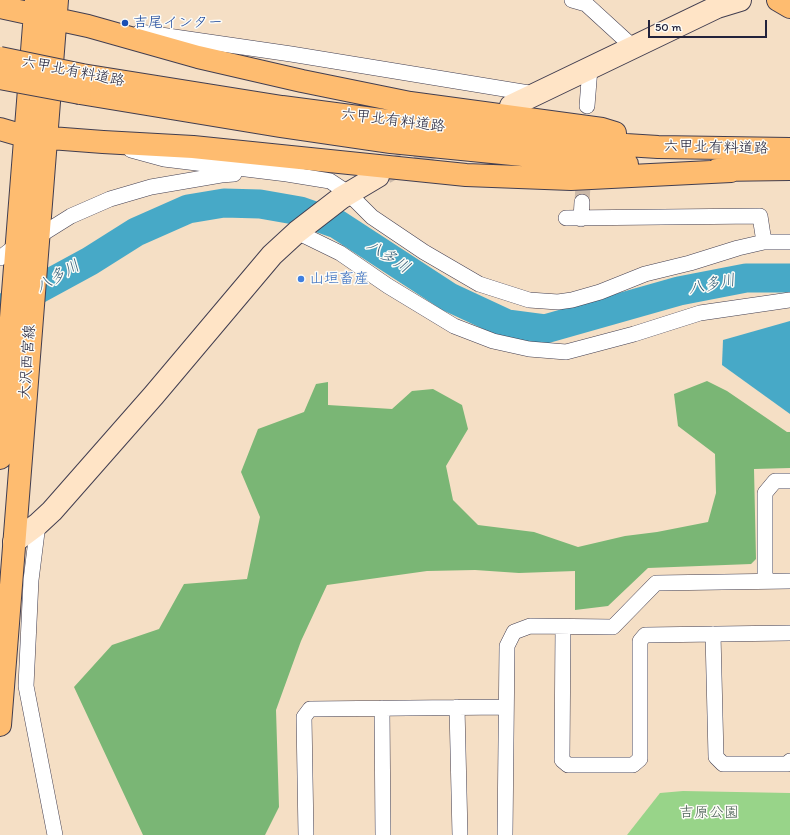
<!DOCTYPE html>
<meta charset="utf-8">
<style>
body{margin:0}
#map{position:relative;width:790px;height:835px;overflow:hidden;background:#f5dfc5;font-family:Itim,sans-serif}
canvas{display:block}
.scale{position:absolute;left:648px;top:20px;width:119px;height:18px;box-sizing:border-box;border:2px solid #22223b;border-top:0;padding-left:5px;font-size:12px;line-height:14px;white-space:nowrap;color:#22223b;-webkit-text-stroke:3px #fdfcf7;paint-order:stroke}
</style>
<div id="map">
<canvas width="790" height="835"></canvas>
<div class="scale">50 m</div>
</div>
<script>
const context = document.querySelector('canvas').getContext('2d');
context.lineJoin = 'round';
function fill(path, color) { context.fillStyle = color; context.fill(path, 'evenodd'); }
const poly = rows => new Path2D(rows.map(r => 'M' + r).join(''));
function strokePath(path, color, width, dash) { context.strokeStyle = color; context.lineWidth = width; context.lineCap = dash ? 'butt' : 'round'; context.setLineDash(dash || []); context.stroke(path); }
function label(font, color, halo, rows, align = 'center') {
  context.font = font + ' Itim,"Klee One",sans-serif'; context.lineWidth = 3; context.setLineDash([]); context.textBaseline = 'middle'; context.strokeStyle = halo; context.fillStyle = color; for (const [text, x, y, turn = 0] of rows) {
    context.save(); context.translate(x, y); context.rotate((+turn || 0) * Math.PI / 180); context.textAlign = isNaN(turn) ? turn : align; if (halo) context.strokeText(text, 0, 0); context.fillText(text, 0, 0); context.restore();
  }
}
const green = poly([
 [683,791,790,793,790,835,627,835,660,793]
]);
const forest = poly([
 [707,381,727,391,787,432,790,432,790,468,754,469,756,559,751,564,648,568,608,606,575,610,575,571,519,573,475,570,427,571,327,585,301,641,276,710,279,807,265,835,143,835,74,687,112,645,159,629,184,584,247,579,260,517,241,472,258,429,304,412,316,384,328,382,328,405,392,409,412,391,433,389,462,405,468,429,446,466,453,500,478,525,534,532,578,547,625,536,657,532,708,522,716,493,715,454,678,426,674,394]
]);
const water = poly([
 [790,321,790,414,722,365,723,340]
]);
const river = poly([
 [0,310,90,261,136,232,188,209,224,203,260,204,300,211,337,224,449,297,507,324,545,329,679,291,746,278,790,278]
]);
const streetTunnel = poly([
 [582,202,584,169]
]);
const secondaryTunnel = poly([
 [385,173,443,142]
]);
const street = poly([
 [572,0,586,4,633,47],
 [140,32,291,54,535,94],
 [587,106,590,68],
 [131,150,164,159,287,174,330,181,348,193,372,217,424,252,479,284,529,300,558,302,572,300,600,292,645,274,690,263,738,248,764,242,790,242],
 [566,218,760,216,764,242],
 [581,219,582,202],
 [297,232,340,253,388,286,454,326,493,341,529,349,566,352,634,334,700,313,790,300],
 [39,236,71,216,110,199,151,187,221,175,234,174],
 [0,258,17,245],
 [38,524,31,580,26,686,55,835],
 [765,581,765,493,775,481,790,481],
 [563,627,562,760,568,765,633,765,640,759,640,641,645,635,790,633],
 [713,634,716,757,723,764,787,764,790,761],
 [457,707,460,835],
 [382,708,383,835],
 [306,835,304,717,310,709,506,707],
 [505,835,507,646,514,632,530,626,613,627,656,583,790,581]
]);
const secondary = poly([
 [511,106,717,7,740,0],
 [14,542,38,524,52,511,154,395,272,255,297,232,341,198,378,176]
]);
const primary = poly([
 [778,0,790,7],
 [0,7,88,26,198,57,302,81,410,103,602,129,615,133],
 [82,75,282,107,419,125,561,141,658,147,790,149],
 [80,93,280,126,391,142,573,160,627,164],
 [0,129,24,136,103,142,193,147,466,175,571,179,731,171],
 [717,170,790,169],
 [0,458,36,0],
 [0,725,57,0]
]);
const primaryBridge = poly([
 [0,58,82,75],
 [0,78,80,93]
]);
const markers = [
 [125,23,4,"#1a4fb4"],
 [301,279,4,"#3f7fe0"]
];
const transitNames = [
 ["吉尾インター",133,23]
];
const streetNames = [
 ["六甲北有料道路",73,72,11],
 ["六甲北有料道路",393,121,7],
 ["六甲北有料道路",716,148,1],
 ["大沢西宮線",28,362,-86]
];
const shopNames = [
 ["山垣畜産",309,279]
];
const parkNames = [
 ["吉原公園",709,813]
];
const waterNames = [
 ["八多川",388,257,33],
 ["八多川",58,277,-30],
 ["八多川",712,285,-11]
];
fill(green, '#98d489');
fill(forest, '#7ab675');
fill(water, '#47a9c7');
strokePath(river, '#47a9c7', 29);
strokePath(streetTunnel, '#cbb9a9', 15, [15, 8]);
strokePath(secondaryTunnel, '#cbb9a9', 22, [22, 11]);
strokePath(street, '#423e50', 16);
strokePath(secondary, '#423e50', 24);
strokePath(primary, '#423e50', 24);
strokePath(street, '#fff', 15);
strokePath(secondary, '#ffe4c6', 22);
strokePath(primary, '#febc70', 22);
strokePath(primaryBridge, '#423e50', 24, []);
strokePath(primaryBridge, '#febc70', 22);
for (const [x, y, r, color] of markers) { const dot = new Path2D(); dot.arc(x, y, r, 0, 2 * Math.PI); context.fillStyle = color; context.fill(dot); strokePath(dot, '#fdfcf7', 1.5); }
label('15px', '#164399', '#fdfcf7', transitNames, 'left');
label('15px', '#22223b', '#fdfcf7', streetNames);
label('15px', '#366cbe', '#fdfcf7', shopNames, 'left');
label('15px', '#4b6056', '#fdfcf7', parkNames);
label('italic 16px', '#335f7a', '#fdfcf7', waterNames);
</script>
